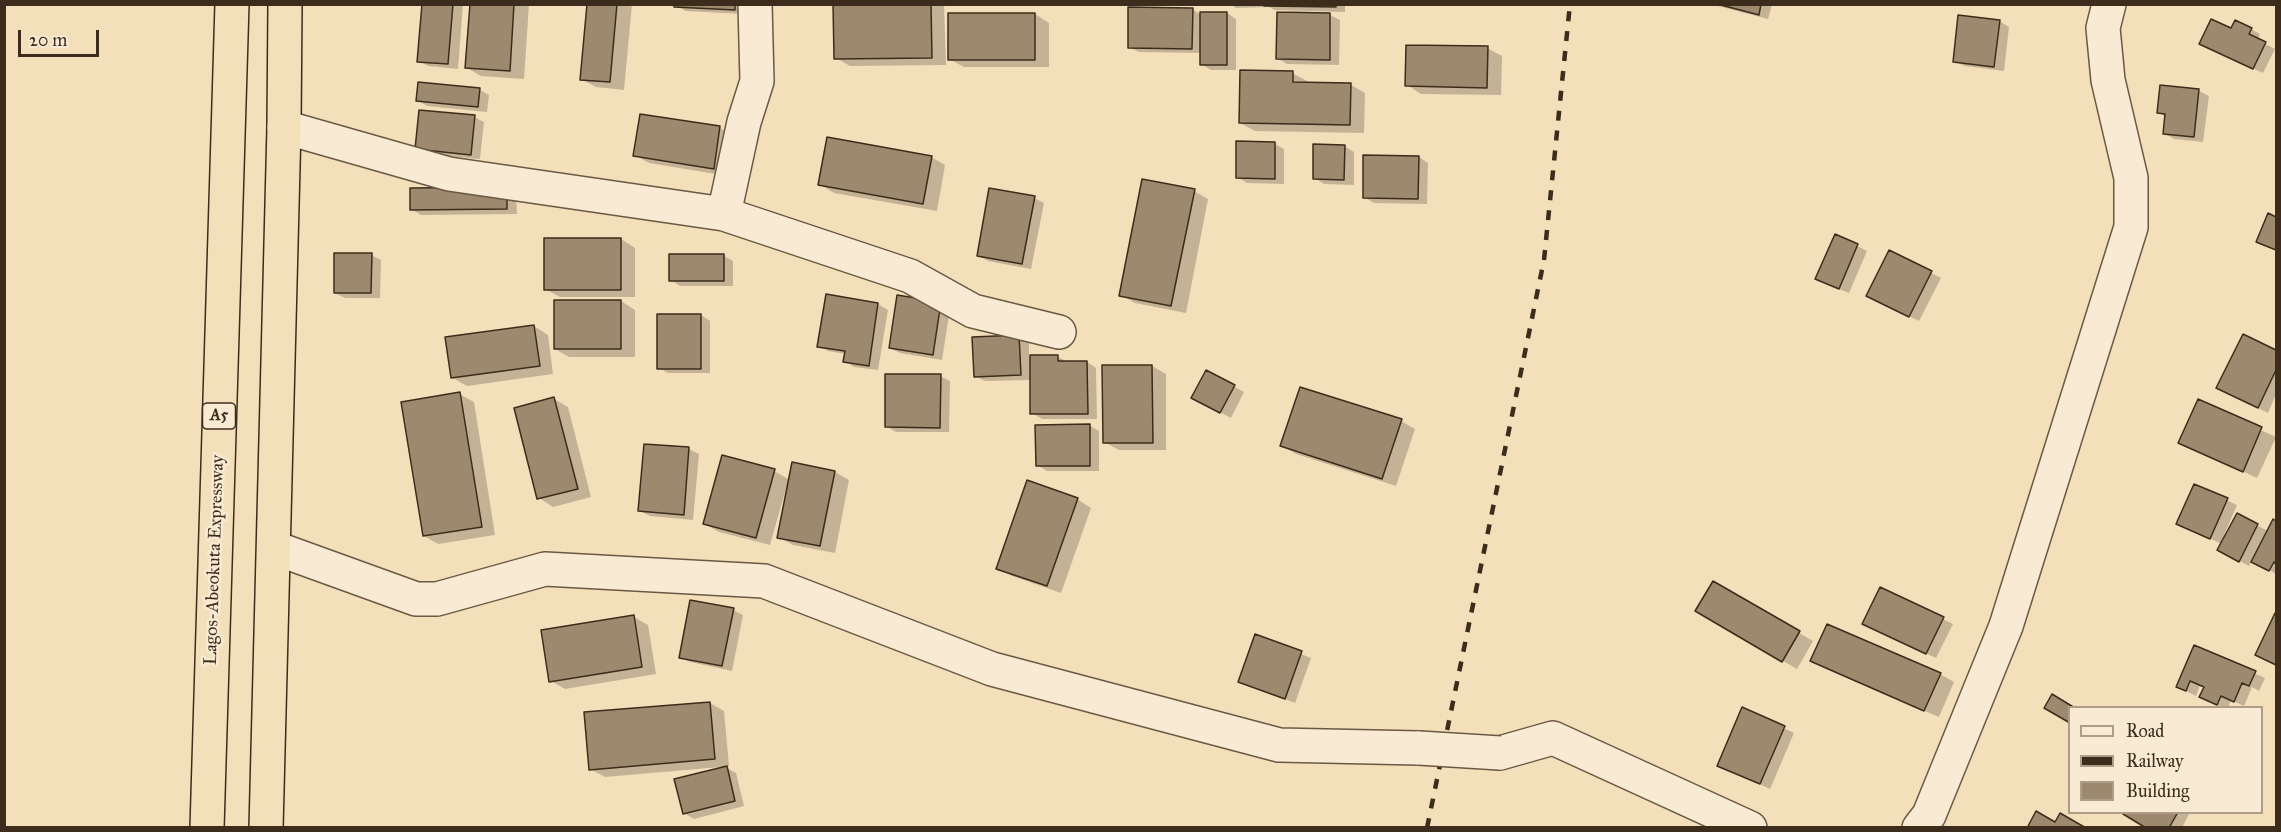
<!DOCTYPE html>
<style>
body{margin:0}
#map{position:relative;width:2281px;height:832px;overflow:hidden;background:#f4dfbb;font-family:"IM FELL Great Primer",serif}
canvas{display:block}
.frame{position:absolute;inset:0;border:6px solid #3c2c1b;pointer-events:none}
.legend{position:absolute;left:2068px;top:706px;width:195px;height:108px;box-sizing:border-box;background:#f8ead3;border:2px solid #ad9e89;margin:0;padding:8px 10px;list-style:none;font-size:18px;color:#3c2c1b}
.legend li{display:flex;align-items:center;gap:12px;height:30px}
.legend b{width:30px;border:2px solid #ad9e89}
.scale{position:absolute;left:18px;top:30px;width:81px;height:27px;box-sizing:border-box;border:3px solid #3c2c1b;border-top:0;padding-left:8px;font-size:18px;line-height:21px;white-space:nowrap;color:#3c2c1b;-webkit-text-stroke:4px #f8ead3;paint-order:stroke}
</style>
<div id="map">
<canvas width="2281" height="832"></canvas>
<div class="frame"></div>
<ul class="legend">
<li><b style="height:8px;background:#f8ead3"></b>Road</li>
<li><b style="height:8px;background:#3c2c1b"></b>Railway</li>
<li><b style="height:16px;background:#9c896e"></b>Building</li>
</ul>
<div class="scale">20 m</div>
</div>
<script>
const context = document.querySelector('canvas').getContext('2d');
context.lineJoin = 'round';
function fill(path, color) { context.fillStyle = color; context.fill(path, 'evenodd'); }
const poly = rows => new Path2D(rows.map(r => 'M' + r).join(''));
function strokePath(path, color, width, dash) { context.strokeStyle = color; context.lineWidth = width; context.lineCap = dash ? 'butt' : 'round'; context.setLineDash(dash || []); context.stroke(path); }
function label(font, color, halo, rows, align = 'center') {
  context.font = font + ' "IM FELL Great Primer",serif'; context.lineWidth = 5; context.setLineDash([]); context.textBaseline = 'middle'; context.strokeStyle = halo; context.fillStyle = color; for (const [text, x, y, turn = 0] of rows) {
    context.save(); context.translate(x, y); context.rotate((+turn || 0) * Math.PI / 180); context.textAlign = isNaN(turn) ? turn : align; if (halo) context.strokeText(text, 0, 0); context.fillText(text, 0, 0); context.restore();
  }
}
const shadow = poly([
 [423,4,463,4,458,69,428,66,419,61],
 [471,4,529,4,524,79,481,76,467,68],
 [588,4,632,4,624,90,596,87,581,79],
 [676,4,745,4,744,14,685,11],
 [835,4,944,4,946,65,850,66,836,58],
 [1231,4,1345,4,1345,12,1275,10,1269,7,1236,8],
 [1710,4,1772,4,1768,19],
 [1192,9,1201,15,1227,13,1236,19,1236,70,1211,70,1201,64,1201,53,1139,52,1129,47],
 [1035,14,1049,23,1049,67,964,67,949,59],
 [1278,14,1330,15,1340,20,1339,65,1287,64,1277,58],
 [1999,21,2009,27,2004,71,1964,66,1955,61],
 [2251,29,2260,34,2258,40,2275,49,2263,73,2210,49,2231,30],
 [1487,48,1502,56,1501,95,1421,94,1407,85],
 [1292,73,1307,81,1307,84,1351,85,1365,93,1364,133,1255,131,1240,123],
 [2161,87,2199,91,2209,96,2203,142,2174,139,2164,133,2166,117,2158,112],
 [480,90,489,95,487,112,427,106,417,100],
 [474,117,484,122,480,159,426,154,416,148],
 [720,128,734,136,728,176,649,163,635,155],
 [1275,144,1284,149,1284,184,1247,183,1237,177],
 [1344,146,1354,152,1354,185,1324,184,1315,178],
 [931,157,945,165,937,211,834,193,819,184],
 [1419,157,1428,163,1427,204,1374,203,1364,197],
 [1194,191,1208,199,1186,313,1135,303,1121,295],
 [516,194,517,214,421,215,411,209],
 [1034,198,1044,203,1031,269,988,261,979,256],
 [621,239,635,248,635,297,560,297,545,289],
 [1857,246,1867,251,1849,293,1827,284],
 [1889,252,1941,278,1919,321,1877,301],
 [371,255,381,260,380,298,345,298,335,293],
 [724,256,733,261,733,286,680,286,671,280],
 [827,296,878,304,888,310,878,370,854,367,845,361,846,354,828,351,819,346],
 [899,297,950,309,942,360,900,353,890,348],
 [621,301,635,310,635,357,569,357,555,349],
 [701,315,710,321,710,373,668,373,659,368],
 [534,326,548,335,553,374,467,386,453,378],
 [2244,336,2276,352,2276,394,2268,413,2228,393],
 [1019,337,1029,342,1029,357,1058,357,1068,362,1087,362,1096,368,1097,419,1042,419,1032,413,1032,380,985,381,975,376],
 [1152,366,1166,374,1166,450,1119,450,1104,442],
 [1207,372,1244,392,1231,418,1203,403],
 [940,376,950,381,949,432,896,432,886,426],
 [459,394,474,402,495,535,438,544,424,536],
 [554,399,568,407,591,497,553,507,539,498],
 [2198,401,2276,437,2257,478,2180,442],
 [1401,421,1415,429,1396,486,1296,454,1282,445],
 [1090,426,1099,431,1099,471,1047,471,1037,465],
 [645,446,689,449,699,454,693,520,650,516,640,511],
 [774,471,790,480,835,472,849,480,835,553,793,545,779,537,789,486,787,485,770,545,719,532,705,524],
 [2195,486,2237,505,2224,535,2226,536,2237,515,2268,531,2274,521,2276,522,2276,574,2252,560,2249,566,2228,555,2222,544,2178,524],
 [1077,499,1091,508,1061,593,1012,576,998,568],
 [1714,583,1813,641,1797,669,1697,611],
 [1881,589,1953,624,1936,658,1873,629],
 [733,610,743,615,732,671,690,662,680,657],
 [2275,615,2276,616,2276,664,2267,660],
 [634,617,648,625,656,674,565,689,551,681],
 [1256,636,1311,658,1295,703,1240,681],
 [2195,647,2265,678,2259,691,2252,687,2244,706,2231,700,2228,708,2224,708,2211,702,2205,687,2200,685,2196,696,2178,687],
 [1812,661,1940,674,1954,682,1939,717,1826,669],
 [710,703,724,711,729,766,725,767,736,773,744,806,694,819,684,813,721,767,605,777,590,769],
 [1743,709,1794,733,1770,789,1719,765],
 [2125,812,2190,812,2182,828,2149,828]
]);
const building = poly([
 [422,4,453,4,448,64,417,62,422,4],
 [470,4,514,4,510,71,465,68,470,4],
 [587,4,617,4,610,82,580,80,587,4],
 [674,4,735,4,735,10,674,7,674,4],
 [833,4,931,4,932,58,834,59,833,4],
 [1264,4,1336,4,1336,7,1264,6,1264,4],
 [1717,4,1761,4,1759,15,1717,4],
 [1128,7,1193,8,1192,49,1128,48,1128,7],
 [1200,12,1227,12,1227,65,1200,65,1200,12],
 [1277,12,1330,13,1330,60,1276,59,1277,12],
 [948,13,1035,13,1035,60,948,60,948,13],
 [1958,15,2000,20,1994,67,1953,62,1958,15],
 [2211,19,2231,28,2235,20,2252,28,2249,34,2266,42,2253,69,2199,44,2211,19],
 [1406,45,1488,46,1487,88,1405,86,1406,45],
 [1240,70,1293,71,1293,82,1351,83,1350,125,1239,123,1240,70],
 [418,82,480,88,478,107,416,101,418,82],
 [2160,85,2199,89,2194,137,2163,134,2165,114,2157,113,2160,85],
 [419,110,475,115,471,155,415,149,419,110],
 [640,114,720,126,714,169,633,156,640,114],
 [827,137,932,156,923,204,818,185,827,137],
 [1236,141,1275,142,1275,179,1236,178,1236,141],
 [1313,144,1345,145,1344,180,1313,179,1313,144],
 [1363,155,1419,156,1418,199,1363,198,1363,155],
 [1142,179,1195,189,1171,306,1119,296,1142,179],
 [507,187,507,209,410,210,410,188,507,187],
 [989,188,1035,196,1022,264,977,256,989,188],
 [2268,213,2276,217,2276,250,2256,242,2268,213],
 [1835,234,1858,244,1839,289,1815,279,1835,234],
 [544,238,621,238,621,290,544,290,544,238],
 [1889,250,1932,271,1909,317,1866,296,1889,250],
 [334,253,372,253,371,293,334,293,334,253],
 [669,254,724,254,724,281,669,281,669,254],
 [826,294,878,303,869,366,843,362,845,351,817,347,826,294],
 [897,295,941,302,933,355,889,348,897,295],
 [554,300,621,300,621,349,554,349,554,300],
 [657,314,701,314,701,369,657,369,657,314],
 [534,325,540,366,451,378,445,337,534,325],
 [2243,334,2276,350,2276,370,2258,408,2216,388,2243,334],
 [1019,335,1021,375,974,377,972,337,1019,335],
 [1030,355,1058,355,1058,361,1087,361,1088,414,1030,414,1030,355],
 [1102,365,1152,365,1153,443,1103,443,1102,365],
 [1206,370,1235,385,1220,413,1191,398,1206,370],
 [885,374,941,374,940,428,885,427,885,374],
 [1300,387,1402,419,1382,479,1280,446,1300,387],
 [460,392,482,527,423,536,401,402,460,392],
 [554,397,578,489,537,499,514,408,554,397],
 [2198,399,2262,427,2243,472,2178,443,2198,399],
 [1090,424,1090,466,1036,466,1035,425,1090,424],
 [644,444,689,447,684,515,638,511,644,444],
 [722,455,775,469,756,538,703,524,722,455],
 [792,462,835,471,820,546,777,538,792,462],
 [1027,480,1078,498,1047,586,996,569,1027,480],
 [2194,484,2228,498,2210,539,2176,524,2194,484],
 [2237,513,2258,524,2239,562,2217,550,2237,513],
 [2273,519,2276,521,2276,564,2274,562,2269,571,2251,562,2273,519],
 [1713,581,1800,631,1782,662,1695,611,1713,581],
 [1880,587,1944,617,1926,654,1862,624,1880,587],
 [690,600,734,608,722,666,679,658,690,600],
 [2275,613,2276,614,2276,665,2255,655,2275,613],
 [634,615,642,667,549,682,541,630,634,615],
 [1827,624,1941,673,1924,711,1810,661,1827,624],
 [1255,634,1302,651,1285,699,1238,682,1255,634],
 [2194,645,2256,671,2249,686,2242,683,2234,702,2221,696,2217,705,2199,697,2204,687,2190,681,2186,691,2176,687,2194,645],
 [2052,694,2075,708,2070,708,2070,723,2044,708,2052,694],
 [710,702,715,759,589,770,584,712,710,702],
 [1742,707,1785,726,1760,784,1717,766,1742,707],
 [727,766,735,801,683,814,674,779,727,766],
 [2036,811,2055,822,2060,813,2086,828,2027,828,2036,811],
 [2124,812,2178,812,2169,828,2146,828,2123,814,2124,812]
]);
const minor = poly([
 [284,127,449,174,724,214,910,276,973,311,1059,332],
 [724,214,744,122,757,81,755,4],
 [275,548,416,599,437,599,545,569,764,581,992,669,1279,745,1419,748],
 [1500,753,1553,738,1750,828],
 [1919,828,1929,815,2006,626,2131,227,2131,178,2108,80,2103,28,2109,4]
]);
const highway = poly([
 [207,828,232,4],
 [266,828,284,127,285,4]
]);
const rail = poly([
 [1427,828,1544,260,1570,4]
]);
const minorBridge = poly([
 [1419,748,1500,753]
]);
const shields = [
 [219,416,33]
];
const shieldNames = [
 ["A5",219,416]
];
const streetNames = [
 ["Lagos-Abeokuta Expressway",215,560,-88]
];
fill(shadow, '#0003');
fill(building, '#9c896e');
strokePath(building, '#3c2c1b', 1.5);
strokePath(minor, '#6a5943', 36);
strokePath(highway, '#3c2c1b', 36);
strokePath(minor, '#f8ead3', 33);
strokePath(highway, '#f4dfbb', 33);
strokePath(rail, '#3c2c1b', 4.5, [10, 10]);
strokePath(minorBridge, '#6a5943', 36, []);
strokePath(minorBridge, '#f8ead3', 33);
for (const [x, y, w] of shields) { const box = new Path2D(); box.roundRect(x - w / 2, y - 13, w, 26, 4.5); context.fillStyle = '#f8ead3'; context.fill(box); strokePath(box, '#3c2c1b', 1.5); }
label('bold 16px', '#3c2c1b', null, shieldNames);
label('18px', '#3c2c1b', '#f8ead3', streetNames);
</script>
